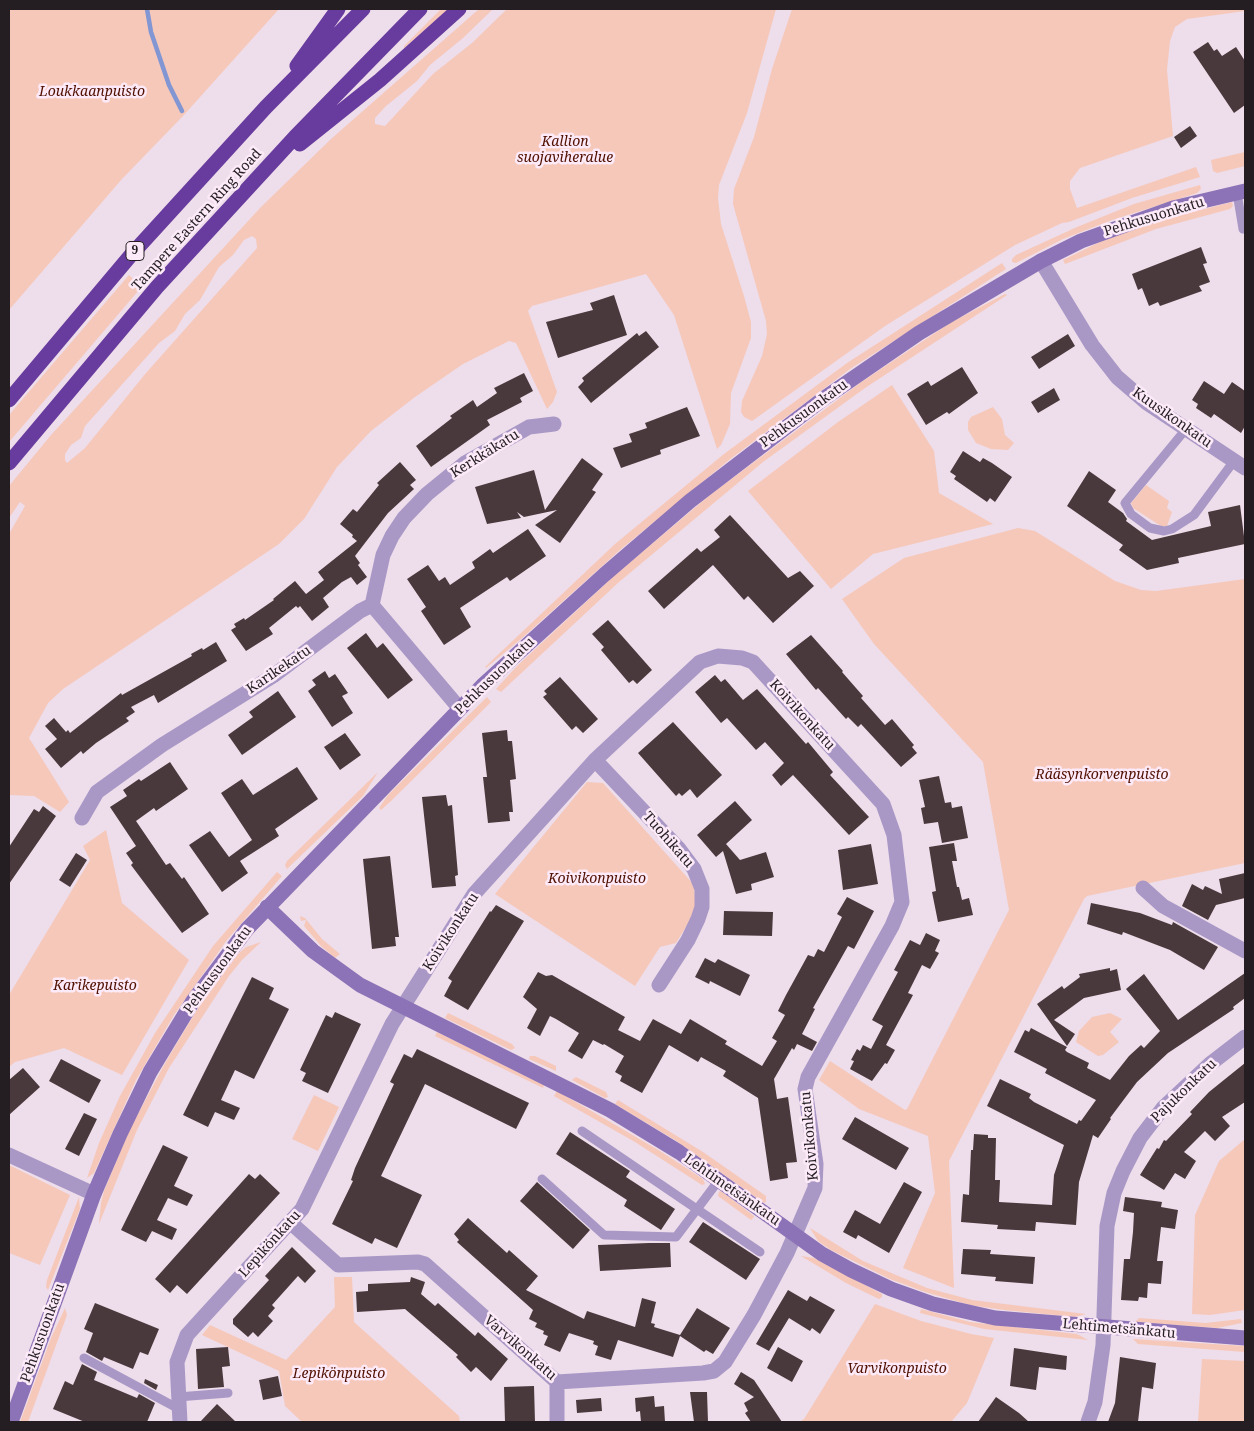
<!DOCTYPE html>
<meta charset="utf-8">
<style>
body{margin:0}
#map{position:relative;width:1254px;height:1431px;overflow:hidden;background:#eeddea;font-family:"Noto Serif",serif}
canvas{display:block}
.frame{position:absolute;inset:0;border:10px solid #241e23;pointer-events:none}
</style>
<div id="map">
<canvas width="1254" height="1431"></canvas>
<div class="frame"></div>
</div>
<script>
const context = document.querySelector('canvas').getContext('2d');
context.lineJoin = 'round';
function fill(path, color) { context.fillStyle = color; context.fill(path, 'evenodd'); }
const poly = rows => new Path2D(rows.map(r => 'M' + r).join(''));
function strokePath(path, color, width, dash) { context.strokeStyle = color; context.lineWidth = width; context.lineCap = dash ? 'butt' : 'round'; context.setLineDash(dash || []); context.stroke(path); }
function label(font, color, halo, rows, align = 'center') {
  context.font = font + ' "Noto Serif",serif'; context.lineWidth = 5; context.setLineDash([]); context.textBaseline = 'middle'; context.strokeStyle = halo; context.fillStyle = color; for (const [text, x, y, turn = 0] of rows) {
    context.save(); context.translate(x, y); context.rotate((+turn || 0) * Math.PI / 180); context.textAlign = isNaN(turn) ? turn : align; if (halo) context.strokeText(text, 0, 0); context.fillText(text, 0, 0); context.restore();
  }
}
const green = poly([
 [9,9,279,9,183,116,122,179,9,310],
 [441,9,449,9,404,48,404,46],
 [479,9,493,9,463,38,430,65,417,81,386,106,375,118,375,124,385,126,433,74,472,43,507,9,776,9,747,113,719,185,718,198,721,224,744,296,751,322,751,338,731,393,730,424,721,445,717,449,674,315,646,274,532,306,528,311,557,392,553,402,547,409,516,343,509,341,463,364,415,397,371,431,337,467,304,519,279,544,63,689,48,703,29,738,69,802,60,812,34,796,9,795,9,534,25,506,20,502,9,518,9,486,51,435,261,207,331,139],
 [252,236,256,239,257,248,146,373,85,448,67,463,65,460,65,454,71,445,81,438,85,426,159,343,175,331,185,314,200,300,219,267,233,255,244,240],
 [792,9,1245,9,1245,11,1187,19,1175,27,1170,41,1167,70,1173,136,1080,168,1070,181,1070,189,1077,208,1196,167,1200,177,1132,198,1069,222,1062,223,1015,245,885,326,752,421,744,417,741,412,742,401,762,356,767,334,766,321,733,204,734,189,754,137,772,69],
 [1245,152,1245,166,1217,173,1213,171,1211,160],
 [1200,185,1201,189,1197,193,1112,220,1063,239,1016,263,1012,262,1012,259,1016,255,1077,227,1134,204],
 [1232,202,1233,206,1230,209,1156,229,1065,264,1063,260,1100,242,1154,222],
 [1002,263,1006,269,850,369,729,460,620,550,521,639,486,668,485,667,615,544,724,454,847,363],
 [129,275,134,280,145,283,9,442,9,415],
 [1005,294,1007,295,865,388,763,462,619,582,501,692,496,689,517,666,614,576,710,495,860,383,950,323],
 [892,385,934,451,939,493,993,524,873,554,831,589,748,491,838,422],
 [993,407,1002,419,1005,435,1014,443,1008,450,991,449,976,443,968,430,968,422,971,417],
 [1146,485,1169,501,1167,508,1172,512,1167,526,1161,526,1133,508,1131,503],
 [1018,528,1035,531,1115,581,1141,590,1156,591,1245,579,1245,863,1087,896,1084,899,949,1161,954,1288,903,1268,935,1193,928,1136,859,1109,819,1080,830,1061,905,1110,907,1109,1009,910,983,762,874,644,842,599,904,558],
 [487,697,491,702,474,719,391,801,381,810,379,808,388,795],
 [378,772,363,796,287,869,285,865,287,861],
 [587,782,603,783,694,885,696,911,676,943,660,947,635,986,495,894],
 [106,830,122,903,189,960,122,1075,64,1048,15,1062,9,1067,9,995,90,860,83,846],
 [277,872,282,876,227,940,174,1015,136,1080,94,1173,87,1178,99,1143,120,1096,155,1033,213,946],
 [300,916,305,918,322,939,340,954,335,958,321,946,304,926,306,920,301,921],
 [261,942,242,960,229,976,169,1068,137,1130,99,1224,101,1203,104,1191,129,1131,164,1065,198,1008,238,954,246,947],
 [448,1013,512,1044,515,1048,511,1050,445,1018],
 [1110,1013,1122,1019,1110,1032,1119,1042,1103,1055,1098,1056,1076,1042,1079,1031,1092,1017],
 [437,1032,544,1085,543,1088,435,1036],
 [530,1056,535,1056,556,1066,556,1071,529,1059],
 [576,1077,606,1092,608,1097,605,1098,572,1080],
 [557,1091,660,1151,703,1179,705,1184,702,1185,635,1142,554,1096],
 [314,1095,339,1107,318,1151,292,1139],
 [618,1100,703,1152,766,1196,766,1202,764,1203,675,1140,615,1104],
 [1245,1139,1245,1310,1210,1315,1192,1314,1195,1215,1219,1161],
 [9,1165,70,1195,40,1265,9,1253],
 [721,1191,754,1216,754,1217,751,1220,718,1196,719,1192],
 [79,1197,80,1209,48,1290,46,1287,47,1280],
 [810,1228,863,1261,927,1288,972,1300,1086,1314,1075,1317,1004,1310,970,1305,925,1292,890,1279,831,1250,818,1241],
 [801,1256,814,1258,882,1294,882,1297,879,1299,846,1283],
 [334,1277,352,1277,354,1322,459,1416,460,1422,302,1422,285,1406,279,1371,202,1335,210,1325,286,1360,335,1307],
 [875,1304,921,1321,971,1334,994,1338,967,1403,951,1422,799,1422,804,1419],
 [65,1308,67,1315,28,1422,20,1422,51,1338],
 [921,1309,970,1322,1077,1334,1088,1340,984,1329,920,1313],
 [1139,1318,1205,1323,1241,1319,1242,1323,1217,1328,1135,1322],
 [1133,1339,1245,1346,1245,1352,1138,1344],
 [1202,1359,1245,1361,1245,1422,1198,1422]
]);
const stream = poly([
 [147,9,151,32,169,85,182,111]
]);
const building = poly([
 [1208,42,1214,51,1217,49,1222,56,1236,47,1245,61,1245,105,1234,113,1193,52],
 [1190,126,1197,136,1181,148,1174,137],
 [1201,247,1207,263,1203,264,1210,282,1199,286,1202,291,1160,306,1158,302,1149,306,1142,288,1138,290,1132,274],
 [614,295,627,335,558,358,546,322,593,310,590,303],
 [646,331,659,347,591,403,578,387,584,381,582,378,637,333,639,336],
 [1068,334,1075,346,1039,369,1031,357],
 [962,367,978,393,949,414,947,412,926,425,907,394,928,381,931,386],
 [524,373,533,391,520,398,522,402,487,420,490,425,431,467,416,446,452,418,450,416,473,400,477,407,497,393,494,388],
 [1204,381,1224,394,1232,382,1245,391,1245,426,1241,433,1214,414,1211,418,1196,408,1198,404,1192,400],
 [1054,388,1060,400,1038,413,1031,402],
 [687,407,700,436,660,450,661,454,621,468,613,448,632,442,629,434,647,428,645,423],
 [963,451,980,462,983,458,992,463,1012,477,995,502,990,498,987,502,954,479,956,476,950,472],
 [582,458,603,474,592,490,596,492,560,543,535,525,557,510,524,517,517,512,521,518,487,524,475,487,534,470,545,510],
 [400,462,416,480,410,485,414,489,388,513,355,556,360,563,358,565,367,577,357,585,351,577,342,582,323,598,329,607,312,621,300,606,298,608,296,606,269,628,273,634,246,651,231,630,236,627,234,624,244,618,245,620,274,600,273,599,295,581,306,594,324,580,318,572,357,541,352,537,353,535,340,524,353,509,357,512,379,485,377,483],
 [1089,471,1116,490,1108,502,1123,513,1127,519,1126,521,1152,540,1211,526,1208,512,1240,505,1245,544,1178,558,1179,563,1147,570,1119,550,1123,545,1067,506],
 [730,515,788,578,800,571,814,586,773,623,748,596,744,600,713,565,664,609,648,591,697,548,701,552,720,537,714,530],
 [528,529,546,556,510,581,507,577,460,608,471,627,444,645,421,611,426,607,407,579,428,565,439,581,445,577,450,585,475,568,472,562,490,549,493,553],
 [608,620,652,670,637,684,633,680,629,683,601,650,604,647,592,634],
 [366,633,377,648,383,643,413,680,388,699,347,648],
 [811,635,843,671,842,672,863,696,861,698,885,725,892,719,914,745,912,747,917,753,901,767,861,724,858,727,848,717,846,719,818,688,816,690,786,654],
 [216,642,227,661,158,703,154,695,131,707,135,712,126,718,129,721,96,743,83,754,81,751,61,768,45,749,57,739,45,726,54,718,66,732,68,730,70,733,121,693,122,695,192,656,191,654,202,648,203,650],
 [325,671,329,678,335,674,348,693,342,696,353,713,332,727,308,691,316,685,312,680],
 [715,675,721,682,725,679,743,700,757,689,806,744,808,742,833,772,830,775,869,817,849,835,793,775,781,786,772,775,784,763,765,742,756,750,727,718,721,723,695,692],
 [560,677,598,719,583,733,576,726,572,730,543,697,547,694,544,691],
 [278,691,296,717,242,755,228,735,253,717,249,712],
 [673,722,722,775,697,798,690,789,682,796,679,793,676,796,638,753],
 [507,730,508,741,512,741,516,779,510,780,513,812,509,812,510,821,488,823,483,777,487,777,482,733],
 [345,733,361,755,340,770,324,747],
 [170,762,188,789,156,811,154,808,136,821,166,865,170,863,182,879,184,877,209,914,182,933,131,865,133,863,126,853,136,846,110,807,127,796,123,790,139,779,141,781],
 [297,767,318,799,275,829,279,836,240,861,248,873,222,892,189,845,210,831,229,857,252,840,221,793,242,779,253,795],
 [939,776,945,803,951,802,952,808,962,806,968,838,942,843,938,822,924,824,921,808,925,807,919,780],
 [446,795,448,806,452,805,458,875,455,876,456,886,432,888,422,797],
 [735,801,752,820,726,844,740,860,766,852,774,877,751,884,752,890,736,894,723,851,716,857,697,835],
 [43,806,56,816,9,884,9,847,34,809,39,812],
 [954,843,957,861,952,861,957,887,959,887,962,900,969,898,973,915,938,922,932,892,936,891,929,847],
 [871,844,878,884,843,890,838,850],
 [76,853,87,860,70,887,59,880],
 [390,856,399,937,395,937,396,946,372,949,363,859],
 [1245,873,1245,898,1216,905,1208,920,1182,906,1192,884,1203,890,1205,886,1222,894,1219,879],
 [847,897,874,911,854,949,848,946,813,1008,815,1009,802,1034,817,1042,812,1051,797,1044,794,1050,792,1048,774,1079,777,1099,788,1097,797,1162,786,1163,788,1178,770,1181,758,1098,723,1076,726,1071,701,1057,698,1062,669,1045,642,1093,620,1081,622,1076,615,1072,624,1056,604,1044,603,1045,593,1040,582,1059,568,1051,579,1033,556,1019,550,1016,540,1036,527,1028,537,1009,523,997,538,972,546,976,552,975,625,1017,618,1030,640,1041,653,1019,681,1034,690,1019,727,1041,725,1044,762,1066,777,1041,772,1038,785,1015,778,1011,786,995,808,955,814,957,818,949,824,952,842,917,837,914],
 [1091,903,1140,913,1172,925,1173,922,1218,947,1204,970,1170,950,1123,932,1122,935,1087,924],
 [496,905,524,921,468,1010,444,996,452,981,448,978,490,911,491,912],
 [724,911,773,912,772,936,723,935],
 [926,933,940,940,935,951,939,953,930,969,922,965,908,993,913,995,886,1045,895,1050,887,1064,885,1063,872,1081,850,1069,854,1061,851,1060,857,1049,860,1051,863,1045,871,1049,883,1026,872,1020,898,972,894,970,910,940,920,945],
 [705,958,715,963,718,959,750,975,740,996,710,981,709,984,695,977],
 [1110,968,1110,971,1117,969,1121,990,1084,998,1054,1020,1075,1034,1067,1046,1037,1004,1062,986,1064,989,1080,977,1079,974],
 [1245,973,1245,998,1233,1007,1234,1009,1168,1053,1137,1082,1110,1118,1111,1119,1098,1138,1093,1135,1079,1182,1076,1225,1036,1222,1035,1231,997,1229,998,1225,961,1222,963,1194,969,1195,971,1150,973,1150,974,1134,988,1135,988,1138,996,1138,995,1180,1000,1180,999,1202,1052,1205,1054,1175,1064,1145,987,1106,1000,1079,1031,1094,1029,1098,1034,1102,1077,1124,1079,1120,1081,1121,1096,1100,1045,1073,1047,1069,1014,1052,1025,1030,1029,1032,1031,1028,1067,1047,1065,1050,1067,1052,1089,1063,1087,1068,1110,1080,1129,1056,1141,1045,1144,1048,1160,1031,1126,989,1144,974,1178,1020],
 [252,977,274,988,269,999,289,1009,254,1079,235,1070,221,1100,240,1108,234,1120,215,1112,208,1127,183,1115],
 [335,1012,361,1024,328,1093,302,1081,306,1073,300,1070,326,1015,332,1018],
 [417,1049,529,1103,516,1129,425,1084,381,1176,422,1195,397,1248,375,1238,372,1244,332,1224,353,1181,351,1180,355,1168,394,1084,390,1082,404,1054,412,1058],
 [61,1059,101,1080,89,1103,49,1081],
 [1245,1063,1245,1102,1222,1117,1230,1126,1215,1141,1205,1131,1184,1152,1196,1161,1185,1179,1175,1173,1164,1190,1140,1175,1157,1148,1159,1149,1164,1140,1166,1141,1192,1114,1190,1112,1209,1092],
 [23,1068,40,1087,9,1115,9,1080],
 [84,1113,97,1119,79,1156,65,1149],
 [855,1117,909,1148,896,1170,842,1139],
 [570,1132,630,1171,626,1177,675,1209,661,1230,624,1206,627,1200,556,1154],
 [163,1145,188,1157,174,1186,193,1195,187,1206,168,1198,157,1220,177,1229,172,1240,152,1231,146,1242,121,1230],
 [249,1174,255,1179,260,1174,280,1193,187,1294,177,1285,170,1293,155,1279],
 [537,1182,590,1230,573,1249,520,1201],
 [904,1182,922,1192,889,1253,858,1235,856,1239,843,1232,855,1210,880,1224],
 [1125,1197,1162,1202,1161,1207,1178,1210,1175,1229,1161,1227,1157,1261,1163,1261,1161,1284,1148,1283,1147,1298,1139,1297,1138,1301,1121,1300,1124,1259,1130,1259,1133,1232,1134,1213,1123,1211],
 [468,1218,507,1253,509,1250,538,1276,526,1290,584,1319,587,1311,635,1327,642,1298,656,1302,651,1323,655,1324,654,1327,680,1335,697,1308,730,1328,713,1354,706,1350,704,1352,680,1336,673,1357,618,1340,611,1360,595,1355,598,1346,593,1344,594,1341,569,1333,560,1352,544,1345,548,1336,543,1334,544,1331,535,1327,537,1323,529,1319,533,1310,457,1242,459,1240,454,1234],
 [703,1222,760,1259,746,1280,689,1242],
 [649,1243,670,1243,671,1267,600,1271,598,1245],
 [292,1247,316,1271,305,1283,298,1276,272,1305,275,1308,268,1316,273,1321,258,1337,253,1332,248,1337,233,1324,233,1319,269,1280,265,1276],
 [963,1249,991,1250,990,1254,1035,1257,1033,1284,995,1281,996,1277,961,1274],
 [411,1277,425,1282,421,1294,435,1306,438,1303,475,1336,478,1332,508,1359,491,1381,476,1367,471,1372,456,1357,458,1355,405,1309,357,1312,356,1292,368,1291,368,1284,410,1282],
 [788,1290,807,1301,810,1296,835,1310,820,1334,812,1328,810,1331,789,1318,769,1351,756,1344],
 [95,1303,159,1329,148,1355,140,1352,133,1369,104,1357,102,1361,86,1352,93,1333,84,1329],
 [228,1347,230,1366,222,1367,224,1387,198,1389,196,1349],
 [778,1347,803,1361,792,1382,767,1368],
 [1014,1348,1067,1356,1066,1370,1039,1367,1036,1390,1010,1386],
 [1120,1357,1156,1363,1153,1389,1142,1387,1138,1422,1108,1422,1115,1403],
 [82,1364,97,1372,94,1380,137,1398,139,1394,155,1403,147,1422,85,1422,53,1409,65,1381,73,1385],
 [741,1372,754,1380,782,1422,751,1422,745,1413,748,1411,744,1403,754,1397,734,1384],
 [278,1376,282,1396,263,1400,259,1380],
 [145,1379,158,1385,156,1390,144,1383],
 [534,1386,535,1422,505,1422,504,1387],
 [690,1392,707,1392,708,1422,694,1422],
 [654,1396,655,1407,664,1406,665,1422,641,1422,640,1411,636,1412,635,1398],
 [996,1397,1019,1413,1029,1422,978,1422],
 [601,1398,602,1411,577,1413,576,1400],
 [217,1404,236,1422,200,1422]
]);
const lane = poly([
 [1237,193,1243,229],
 [1186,429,1125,503,1131,514,1150,528,1164,531,1172,529,1194,515,1234,461],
 [582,1131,760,1252],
 [542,1179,604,1235,676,1237,719,1180],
 [84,1358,179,1409],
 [178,1397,228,1393]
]);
const street = poly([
 [1041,261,1092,345,1117,377,1147,403,1245,468],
 [372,605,383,555,392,536,404,518,427,494,465,463,529,427,554,424],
 [595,760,679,849,694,869,702,889,702,907,698,919,688,940,659,985],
 [82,818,97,792,162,745,273,676,360,611,372,605,460,709],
 [1143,888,1163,906,1245,951],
 [9,1155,94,1194],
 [557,1382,557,1422],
 [180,1422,177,1362,187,1335,302,1209,392,1024,474,894,595,760,700,662,718,656,742,658,753,662,883,804,894,835,902,902,892,926,808,1077,805,1089,816,1164,815,1188,787,1253,754,1315,725,1362,714,1371,703,1373,557,1382,425,1264,418,1262,338,1265,291,1223],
 [1088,1422,1095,1402,1103,1345,1107,1226,1114,1193,1123,1171,1140,1138,1163,1108,1210,1064,1245,1037]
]);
const secondary = poly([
 [267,907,313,951,360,985,610,1110,679,1152,822,1254,851,1270,891,1289,933,1304,995,1318,1245,1338],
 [11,1422,94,1194,120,1134,150,1072,193,1001,247,929,484,684,604,575,690,501,823,399,919,333,1041,261,1081,241,1173,208,1245,191]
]);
const highway = poly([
 [297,66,338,9],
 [300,144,380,80,459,9],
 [9,400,131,255,266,107,363,9],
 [9,463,157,287,295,137,420,9]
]);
const shields = [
 [135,251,18]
];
const shieldNames = [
 ["9",135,251]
];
const parkNames = [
 ["Loukkaanpuisto",92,92],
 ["Kallion",565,142],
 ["suojaviheralue",565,158],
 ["Rääsynkorvenpuisto",1102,775],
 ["Koivikonpuisto",597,879],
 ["Karikepuisto",95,986],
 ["Varvikonpuisto",897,1369],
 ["Lepikönpuisto",339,1374]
];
const streetNames = [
 ["Pehkusuonkatu",1154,217,-17],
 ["Tampere Eastern Ring Road",197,220,-48],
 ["Pehkusuonkatu",804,414,-36],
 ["Kuusikonkatu",1172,418,35],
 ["Kerkkäkatu",485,454,-32],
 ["Karikekatu",279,670,-34],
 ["Pehkusuonkatu",495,676,-44],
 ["Koivikonkatu",802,715,48],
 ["Tuohikatu",668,840,49],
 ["Koivikonkatu",451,932,-57],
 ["Pehkusuonkatu",218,970,-54],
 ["Pajukonkatu",1184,1091,-44],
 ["Koivikonkatu",810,1136,-95],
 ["Lehtimetsänkatu",732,1190,35],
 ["Lepikönkatu",270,1244,-48],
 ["Lehtimetsänkatu",1119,1329,5],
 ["Pehkusuonkatu",43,1333,-70],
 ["Varvikonkatu",520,1348,41]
];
fill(green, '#f6c8ba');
strokePath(stream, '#8196d2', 4.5);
fill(building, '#4a393c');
strokePath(lane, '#a998c6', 9);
strokePath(street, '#a998c6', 15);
strokePath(secondary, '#8c72b6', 15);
strokePath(highway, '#683c9e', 15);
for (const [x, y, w] of shields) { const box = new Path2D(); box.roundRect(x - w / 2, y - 9.5, w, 19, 4); context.fillStyle = '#fceaf8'; context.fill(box); strokePath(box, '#241e23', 1); }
label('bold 12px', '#241e23', null, shieldNames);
label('italic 14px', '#501000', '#fceaf8', parkNames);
label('14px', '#241e23', '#fceaf8', streetNames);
</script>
